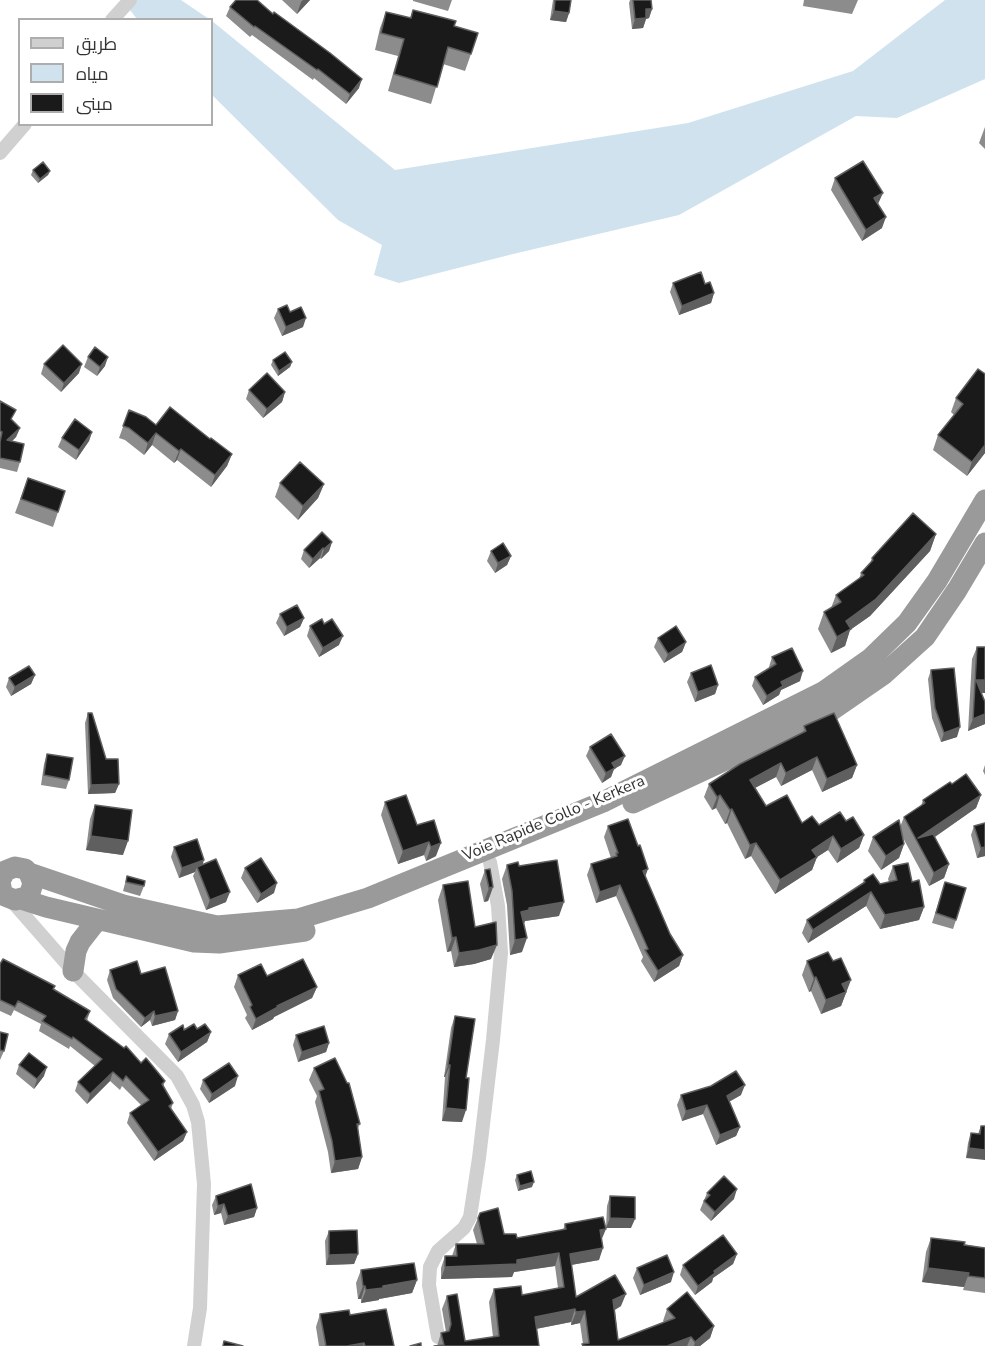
<!DOCTYPE html>
<meta charset="utf-8">
<style>
body{margin:0}
#map{position:relative;width:985px;height:1346px;overflow:hidden;background:#fff;font-family:"Nunito Sans",Cairo,sans-serif}
canvas{display:block}
.legend{position:absolute;left:18px;top:18px;width:195px;height:108px;box-sizing:border-box;background:#fff;border:2px solid #adadad;margin:0;padding:8px 10px;list-style:none;font-size:18px;color:#333}
.legend li{display:flex;align-items:center;gap:12px;height:30px}
.legend b{width:30px;border:2px solid #adadad}
</style>
<div id="map">
<canvas width="985" height="1346"></canvas>
<ul class="legend">
<li><b style="height:8px;background:#d0d0d0"></b>طريق</li>
<li><b style="height:16px;background:#cfe2ee"></b>مياه</li>
<li><b style="height:16px;background:#1a1a1a"></b>مبنى</li>
</ul>
</div>
<script>
const context = document.querySelector('canvas').getContext('2d');
context.lineJoin = 'round';
function fill(path, color) { context.fillStyle = color; context.fill(path, 'evenodd'); }
const poly = rows => new Path2D(rows.map(r => 'M' + r).join(''));
function strokePath(path, color, width, dash) { context.strokeStyle = color; context.lineWidth = width; context.lineCap = dash ? 'butt' : 'round'; context.setLineDash(dash || []); context.stroke(path); }
function label(font, color, halo, rows, align = 'center') {
  context.font = font + ' "Nunito Sans",sans-serif'; context.lineWidth = 6; context.setLineDash([]); context.textBaseline = 'middle'; context.strokeStyle = halo; context.fillStyle = color; for (const [text, x, y, turn = 0] of rows) {
    context.save(); context.translate(x, y); context.rotate((+turn || 0) * Math.PI / 180); context.textAlign = isNaN(turn) ? turn : align; if (halo) context.strokeText(text, 0, 0); context.fillText(text, 0, 0); context.restore();
  }
}
const water = poly([
 [122,0,181,0,209,19,137,19],
 [945,0,985,0,985,79,897,118,856,116,679,215,513,254,399,283,374,275,382,245,338,220,212,95,212,21,395,170,688,123,853,71]
]);
const minor = poly([
 [112,20,130,0],
 [0,153,25,124],
 [10,899,73,971,177,1076,193,1105,198,1122,204,1184,200,1308,194,1346],
 [438,1337,429,1285,430,1267,438,1251,464,1228,470,1217,479,1158,493,1040,501,953,498,906,490,862]
]);
const highway = poly([
 [633,803,829,712,884,674,925,637,957,590,985,543],
 [29,873,123,905,217,926,298,919,368,898,603,802,823,692,871,658,907,623,937,581,985,500],
 [0,881,5,871,15,867,25,869,29,873,33,883,30,893,26,897,15,900,5,896,2,892,0,882],
 [21,899,46,907,194,942,219,943,305,931],
 [73,971,76,951,80,942,94,924,101,920]
]);
const wall = poly([
 [282,0,310,0,297,14],
 [413,0,452,0,448,11,413,1],
 [553,0,571,0,569,13,566,22,550,20],
 [630,0,633,0,652,9,649,18,646,19,643,28,632,29,629,3],
 [804,0,858,0,852,14,803,6],
 [230,7,359,88,346,104,314,78,313,80,252,35,250,37,226,16],
 [413,10,454,26,471,54,465,71,443,64,431,104,388,91,398,56,375,50,380,28,386,12,410,18],
 [985,127,985,149,979,143],
 [33,170,50,171,48,175,38,183,31,175],
 [835,178,878,204,882,228,862,241,831,190],
 [673,283,705,284,714,293,711,303,679,315,670,292],
 [278,309,290,312,303,327,282,336,274,318],
 [88,357,105,366,97,376,84,367],
 [273,360,292,362,290,367,278,376,271,365],
 [44,364,79,373,61,392,41,374],
 [985,374,985,453,967,476,933,450,938,435,954,415,951,412,956,398],
 [249,390,285,392,282,402,263,418,246,399],
 [0,401,12,420,20,428,16,437,12,441,20,462,17,472,0,468],
 [129,410,156,425,210,439,232,454,227,466,211,487,177,460,174,463,152,445,144,455,125,440,119,438],
 [92,432,89,441,76,460,58,447,62,438],
 [28,478,65,491,53,527,15,513],
 [280,483,324,484,318,498,298,520,275,497],
 [936,534,930,551,870,616,850,630,845,646,831,653,818,629,824,612,831,608,836,595,859,579,861,573,870,564,872,558],
 [332,542,329,551,321,559,320,558,309,568,301,559,304,550],
 [491,551,511,556,507,565,495,573,487,561],
 [280,614,304,618,300,627,284,636,276,623],
 [324,624,339,645,319,657,307,636,310,626],
 [658,638,686,642,682,652,664,663,654,647],
 [977,647,985,647,985,693,981,693,985,702,985,724,968,731,972,659],
 [772,657,800,681,781,690,779,695,763,705,752,686,755,677,770,668,769,667],
 [931,670,957,737,941,742,932,718,928,679],
 [691,673,718,685,715,694,695,702,687,682],
 [35,675,31,684,11,696,6,687,9,678],
 [88,713,106,759,119,784,115,793,88,794,85,723],
 [804,726,857,765,852,778,822,792,812,770,781,786,776,777,755,788,766,806,802,823,819,825,846,821,864,835,859,848,837,863,828,850,817,857,812,870,775,894,751,856,745,859,727,823,725,824,716,808,712,810,704,797,709,784,802,733],
 [590,747,621,765,614,769,611,777,602,783,586,756],
 [47,754,69,780,66,789,41,785,44,764],
 [985,765,985,775,983,771],
 [952,784,981,795,976,808,935,837,949,864,944,878,929,886,902,836,904,844,899,858,881,870,868,851,873,837,900,827,904,817,921,806,923,800],
 [385,802,417,825,434,820,436,856,426,861,424,855,398,864,381,815],
 [95,805,123,855,86,850,90,819],
 [608,826,645,877,670,934,683,955,679,966,654,982,641,961,643,957,616,896,596,903,587,875,591,864,611,858,604,837],
 [974,826,985,856,977,858,971,835],
 [174,847,203,864,226,902,206,910,193,876,195,872,179,878,171,857],
 [507,865,519,866,559,916,525,921,523,924,522,952,510,955,507,905,502,879],
 [893,866,912,882,924,907,919,920,880,929,866,906,808,943,802,933,807,920,863,883,864,880,880,884,889,882,888,879],
 [245,868,274,893,257,903,241,878],
 [485,870,493,887,488,901,484,902,480,884],
 [127,876,144,886,140,896,123,891],
 [945,882,956,920,953,929,932,923],
 [443,885,475,927,491,959,474,964,454,967,451,951,447,952,438,900],
 [807,961,846,994,845,995,841,1006,821,1014,811,991,809,992,802,975],
 [0,964,54,989,90,1011,87,1021,165,1081,163,1087,173,1103,171,1109,187,1132,183,1141,154,1161,127,1123,130,1113,141,1105,122,1086,120,1090,110,1081,87,1104,75,1091,78,1082,95,1066,70,1046,69,1049,39,1031,41,1024,14,1010,11,1016,0,1011],
 [110,970,141,974,178,1011,175,1020,152,1026,150,1020,141,1027,113,998,107,980],
 [238,975,267,976,317,987,312,998,274,1017,273,1019,252,1030,245,1018,247,1015,234,987],
 [455,1016,462,1122,442,1121,445,1077,444,1077,451,1028],
 [197,1029,211,1032,207,1042,178,1062,165,1044,169,1034],
 [0,1032,4,1051,0,1060],
 [296,1035,329,1043,326,1052,298,1062,293,1045],
 [19,1065,44,1076,34,1089,16,1074],
 [314,1068,360,1124,358,1128,362,1157,358,1169,331,1173,328,1152,315,1102,317,1096,309,1080],
 [203,1080,235,1086,209,1103,200,1089],
 [681,1095,741,1095,729,1102,740,1127,736,1136,716,1145,703,1114,682,1121,677,1105],
 [981,1126,985,1126,966,1158,968,1143,971,1133,978,1134],
 [517,1175,532,1187,518,1191,515,1180],
 [707,1193,734,1199,711,1221,700,1210],
 [216,1196,257,1208,254,1217,224,1225,221,1213,214,1215,212,1205],
 [610,1196,631,1228,606,1228,607,1206],
 [478,1218,504,1234,517,1238,563,1230,565,1224,602,1240,599,1260,571,1265,576,1297,621,1306,615,1310,618,1340,664,1322,663,1321,667,1309,714,1326,710,1338,700,1346,582,1346,583,1344,580,1323,571,1325,571,1322,536,1329,539,1346,437,1346,441,1333,446,1332,442,1309,447,1296,465,1341,493,1337,489,1302,494,1289,522,1295,558,1288,555,1266,514,1272,512,1277,441,1279,441,1268,445,1256,452,1256,456,1244,477,1244,473,1230],
 [329,1231,358,1254,354,1264,326,1265,325,1241],
 [931,1238,985,1248,985,1293,963,1290,964,1287,922,1282,926,1252],
 [737,1254,733,1264,713,1278,712,1282,695,1295,680,1275,683,1265],
 [637,1268,671,1282,640,1295,633,1278],
 [361,1270,417,1280,412,1293,379,1299,379,1300,361,1303,361,1299,358,1299,356,1283],
 [320,1314,350,1315,394,1346,319,1346,316,1327]
]);
const shadedWall = poly([
 [303,0,310,0,297,14,301,2],
 [646,9,652,9,649,18,646,19,643,28,632,29,635,19],
 [554,11,569,13,566,22,550,20],
 [362,79,359,88,346,104,350,94],
 [50,171,48,175,38,183,40,179],
 [883,193,878,204,874,198],
 [886,217,882,228,862,241,866,230],
 [714,293,711,303,679,315,682,306],
 [306,318,303,327,282,336,286,327],
 [108,357,105,366,97,376,100,367],
 [292,362,290,367,278,376,279,371],
 [82,364,79,373,61,392,64,383],
 [285,392,282,402,263,418,267,409],
 [20,428,16,437,4,449,7,440],
 [92,432,89,441,76,460,79,450],
 [156,433,152,445,144,455,148,443],
 [985,444,985,453,967,476,972,462],
 [181,449,177,460,174,463,179,451],
 [232,454,227,466,211,487,215,475],
 [324,484,318,498,298,520,303,506],
 [936,534,930,551,870,616,850,630,845,646,831,653,837,637,846,621],
 [332,542,329,551,321,559,324,549],
 [323,548,320,558,309,568,313,559],
 [511,556,507,565,495,573,498,563],
 [304,618,300,627,284,636,287,627],
 [343,636,339,645,319,657,323,648],
 [686,642,682,652,664,663,668,654],
 [803,671,800,681,781,690,779,695,763,705,767,696,781,682],
 [35,675,31,684,11,696,15,687],
 [976,680,985,680,985,693,974,692],
 [718,685,715,694,695,702,698,692],
 [985,714,985,724,968,731,973,719],
 [960,727,957,737,941,742,944,733],
 [625,756,621,765,614,769,611,777,602,783,606,773,612,763],
 [817,757,812,770,781,786,786,773],
 [781,763,776,777,745,793,750,780],
 [857,765,852,778,822,792,827,779],
 [119,784,115,793,88,794,91,785],
 [720,795,716,808,712,810,717,797],
 [981,795,976,808,920,847,918,838],
 [732,809,727,823,725,824,730,810],
 [864,835,859,848,837,863,841,849],
 [91,836,128,841,123,855,86,850],
 [833,836,828,850,817,857,812,870,775,894,780,880,812,850],
 [429,842,424,855,398,864,403,851],
 [441,843,436,856,426,861,431,847],
 [756,843,751,856,745,859,750,845],
 [904,844,899,858,881,870,886,856],
 [985,847,985,856,977,858,981,848],
 [204,860,201,870,197,867,195,872,179,878,182,868],
 [949,864,944,878,929,886,934,873],
 [648,869,644,880,643,871],
 [277,883,274,893,257,903,261,894],
 [620,885,616,896,596,903,600,892],
 [493,887,488,901,484,902,489,888],
 [230,892,226,902,206,910,210,900],
 [871,892,866,906,808,943,813,930],
 [564,902,559,916,525,921,524,924,515,926,521,912,529,908],
 [924,907,919,920,880,929,885,915],
 [456,937,451,951,447,952,452,938],
 [527,938,522,952,510,955,515,940],
 [497,945,491,959,474,964,454,967,459,953],
 [683,955,679,966,654,982,658,971],
 [816,977,811,991,809,992,814,978],
 [851,980,841,1006,821,1014,826,1000,842,984],
 [317,987,312,998,274,1017,273,1019,252,1030,256,1019,277,1006],
 [154,1011,150,1020,141,1027,145,1018],
 [178,1011,175,1020,152,1026,155,1016],
 [211,1032,207,1042,178,1062,181,1052],
 [329,1043,326,1052,298,1062,302,1052],
 [448,1065,450,1065,445,1077,444,1077],
 [47,1067,44,1076,34,1089,37,1079],
 [113,1072,110,1081,87,1104,90,1094],
 [238,1076,235,1086,209,1103,212,1094],
 [745,1085,741,1095,723,1105,727,1096],
 [707,1105,703,1114,682,1121,686,1111],
 [446,1108,466,1110,462,1122,442,1121],
 [740,1127,736,1136,716,1145,720,1135],
 [187,1132,183,1141,154,1161,158,1152],
 [969,1148,985,1150,985,1160,966,1158],
 [362,1157,358,1169,331,1173,335,1161],
 [534,1182,532,1187,518,1191,520,1186],
 [737,1189,734,1199,711,1221,715,1212],
 [224,1204,221,1213,214,1215,218,1206],
 [257,1208,254,1217,224,1225,228,1216],
 [610,1218,635,1219,631,1228,606,1228],
 [606,1229,601,1241,600,1230],
 [603,1248,599,1260,565,1266,570,1254],
 [559,1253,555,1266,514,1272,512,1277,441,1279,445,1267,517,1260],
 [358,1254,354,1264,326,1265,329,1255],
 [737,1254,733,1264,713,1278,712,1282,695,1295,698,1286,714,1271],
 [928,1268,969,1273,964,1287,922,1282],
 [674,1272,671,1282,640,1295,644,1285],
 [417,1280,412,1293,379,1299,379,1300,361,1303,366,1290],
 [363,1286,365,1286,361,1299,358,1299],
 [626,1294,621,1306,609,1313,613,1300],
 [575,1309,571,1322,530,1330,535,1317],
 [585,1311,580,1323,571,1325,576,1312],
 [714,1326,710,1338,700,1346,694,1346,695,1342],
 [691,1337,687,1346,667,1346],
 [364,1343,363,1346,347,1346]
]);
const building = poly([
 [236,0,257,0,273,14,274,12,330,53,362,79,350,94,318,69,317,70,255,26,254,27,230,7,236,0],
 [555,0,571,0,569,13,554,11,555,0],
 [633,0,651,0,652,9,646,9,646,18,635,19,633,0],
 [413,10,456,21,454,26,478,33,471,54,448,47,437,87,394,74,404,39,381,33,386,12,411,18,413,10],
 [863,161,883,193,874,198,886,217,866,230,835,178,863,161],
 [43,162,50,171,40,179,33,170,43,162],
 [701,272,705,284,710,282,714,293,682,306,673,283,701,272],
 [287,305,290,312,301,307,306,318,286,327,278,309,287,305],
 [63,345,82,364,64,383,44,364,63,345],
 [95,347,108,357,100,367,88,357,95,347],
 [285,352,292,362,279,371,273,360,285,352],
 [978,369,985,374,985,445,972,462,938,435,963,404,956,398,978,369],
 [267,373,285,392,267,409,249,390,267,373],
 [0,401,16,410,11,419,20,428,7,440,24,444,20,462,0,458,0,442,2,432,0,431,0,401],
 [170,407,210,439,211,438,232,454,215,475,181,449,179,451,156,433,148,443,129,428,123,426,129,410,146,417,156,425,170,407],
 [75,419,92,432,79,450,62,438,75,419],
 [300,462,324,484,303,506,280,483,300,462],
 [28,478,65,491,58,512,21,499,28,478],
 [913,513,936,534,876,599,846,621,851,629,837,637,824,612,841,602,836,595,864,575,861,573,873,560,872,558,913,513],
 [322,532,332,542,324,549,323,548,313,559,304,550,322,532],
 [503,543,511,556,498,563,491,551,503,543],
 [297,605,304,618,287,627,280,614,297,605],
 [322,619,324,624,332,619,343,636,323,648,310,626,322,619],
 [676,626,686,642,668,654,658,638,676,626],
 [977,647,985,647,985,680,976,680,985,702,985,714,973,719,977,647],
 [792,648,803,671,781,682,783,686,767,696,755,677,776,664,772,657,792,648],
 [711,665,718,685,698,692,691,673,711,665],
 [29,666,35,675,15,687,9,678,29,666],
 [954,668,960,727,944,733,935,708,931,670,954,668],
 [88,713,92,713,106,759,118,759,119,784,91,785,88,713],
 [834,713,857,765,827,779,817,757,786,773,781,763,750,780,766,806,787,795,802,823,812,816,819,825,840,812,846,821,853,817,864,835,841,849,833,836,812,850,817,857,780,880,756,843,750,845,732,809,730,810,720,795,717,797,709,784,740,764,806,731,804,726,834,713],
 [611,734,625,756,612,763,615,768,606,773,590,747,611,734],
 [47,754,73,758,69,780,44,775,47,754],
 [966,774,981,795,918,838,933,834,949,864,934,873,904,817,925,803,923,800,950,782,952,784,966,774],
 [406,795,417,825,434,820,441,843,431,847,429,842,403,851,385,802,406,795],
 [95,805,132,810,128,841,91,836,95,805],
 [628,819,638,846,640,845,648,869,643,871,670,934,683,955,658,971,645,950,648,949,620,885,600,892,591,864,617,856,616,853,618,853,608,826,628,819],
 [899,820,904,844,886,856,873,837,899,820],
 [985,823,985,847,981,848,974,826,985,823],
 [197,839,204,860,182,868,174,847,197,839],
 [261,858,277,883,261,894,245,868,261,858],
 [216,859,230,892,210,900,197,867,216,859],
 [557,860,564,902,529,908,529,910,521,912,527,938,515,940,512,891,507,865,518,862,519,866,557,860],
 [908,863,912,882,919,880,924,907,885,915,871,892,813,930,807,920,865,882,864,880,873,874,880,884,897,880,893,866,908,863],
 [490,869,493,887,489,888,485,870,490,869],
 [127,876,145,881,144,886,126,882,127,876],
 [468,881,475,927,496,922,497,945,479,950,459,953,456,937,452,938,443,885,468,881],
 [945,882,966,888,956,920,936,913,945,882],
 [828,952,833,961,841,958,851,980,842,984,846,992,826,1000,816,977,814,978,807,961,828,952],
 [3,959,55,986,53,989,90,1011,85,1019,124,1048,126,1046,141,1063,146,1058,165,1081,162,1084,173,1103,169,1106,187,1132,158,1152,130,1113,149,1100,126,1076,123,1081,113,1072,90,1094,78,1082,102,1059,73,1037,72,1039,42,1021,46,1016,18,1001,15,1007,0,1000,0,964,3,959],
 [303,959,317,987,277,1006,278,1007,256,1019,250,1007,252,1005,238,975,261,964,267,976,303,959],
 [137,961,141,974,165,967,178,1011,155,1016,154,1011,145,1018,116,989,110,970,137,961],
 [455,1016,475,1019,466,1078,469,1078,466,1110,446,1108,450,1065,448,1065,455,1016],
 [194,1024,197,1029,205,1024,211,1032,181,1052,169,1034,183,1025,184,1030,194,1024],
 [324,1026,329,1043,302,1052,296,1035,324,1026],
 [0,1032,8,1034,4,1051,0,1050,0,1032],
 [29,1053,47,1067,37,1079,19,1065,29,1053],
 [335,1058,347,1083,349,1083,360,1124,357,1124,362,1157,335,1161,332,1141,319,1091,324,1089,314,1068,335,1058],
 [229,1063,238,1076,212,1094,203,1080,229,1063],
 [736,1071,745,1085,727,1096,740,1127,720,1135,707,1105,686,1111,681,1095,711,1086,736,1071],
 [981,1126,985,1126,985,1150,969,1148,971,1133,980,1134,981,1126],
 [531,1171,534,1182,520,1186,517,1175,531,1171],
 [724,1176,737,1189,715,1212,704,1201,710,1195,707,1193,724,1176],
 [251,1184,257,1208,228,1216,224,1204,218,1206,216,1196,251,1184],
 [610,1196,635,1197,635,1219,610,1218,610,1196],
 [498,1208,504,1234,516,1234,517,1238,566,1229,565,1224,603,1217,606,1229,600,1230,603,1248,570,1254,576,1297,615,1275,626,1294,613,1300,618,1340,675,1318,667,1309,687,1292,714,1326,695,1342,691,1337,667,1346,583,1346,582,1344,589,1343,585,1311,576,1312,575,1309,535,1317,539,1346,434,1346,444,1345,441,1333,449,1331,451,1324,447,1296,457,1294,465,1341,499,1336,494,1289,521,1286,522,1295,564,1287,559,1253,517,1260,517,1264,445,1267,445,1256,457,1256,456,1244,484,1244,478,1218,480,1213,498,1208],
 [357,1230,358,1254,329,1255,329,1231,357,1230],
 [723,1235,737,1254,714,1271,715,1273,698,1286,683,1265,723,1235],
 [931,1238,965,1242,964,1245,985,1248,985,1278,968,1276,969,1273,928,1268,931,1238],
 [667,1255,674,1272,644,1285,637,1268,667,1255],
 [414,1263,417,1280,383,1286,383,1288,366,1290,365,1286,363,1286,361,1270,414,1263],
 [386,1309,394,1346,365,1346,364,1343,347,1346,326,1346,320,1314,349,1310,350,1315,386,1309],
 [224,1341,243,1346,223,1346,224,1341],
 [421,1343,421,1346,410,1346,421,1343]
]);
const streetNames = [
 ["Voie Rapide Collo - Kerkera",554,819,-23]
];
fill(water, '#cfe2ee');
strokePath(minor, '#d0d0d0', 14);
strokePath(highway, '#9a9a9a', 21);
fill(wall, '#8c8c8c');
fill(shadedWall, '#5f5f5f');
fill(building, '#1a1a1a');
strokePath(building, '#5f5f5f', 1.5);
label('16px', '#333', '#fff', streetNames);
</script>
